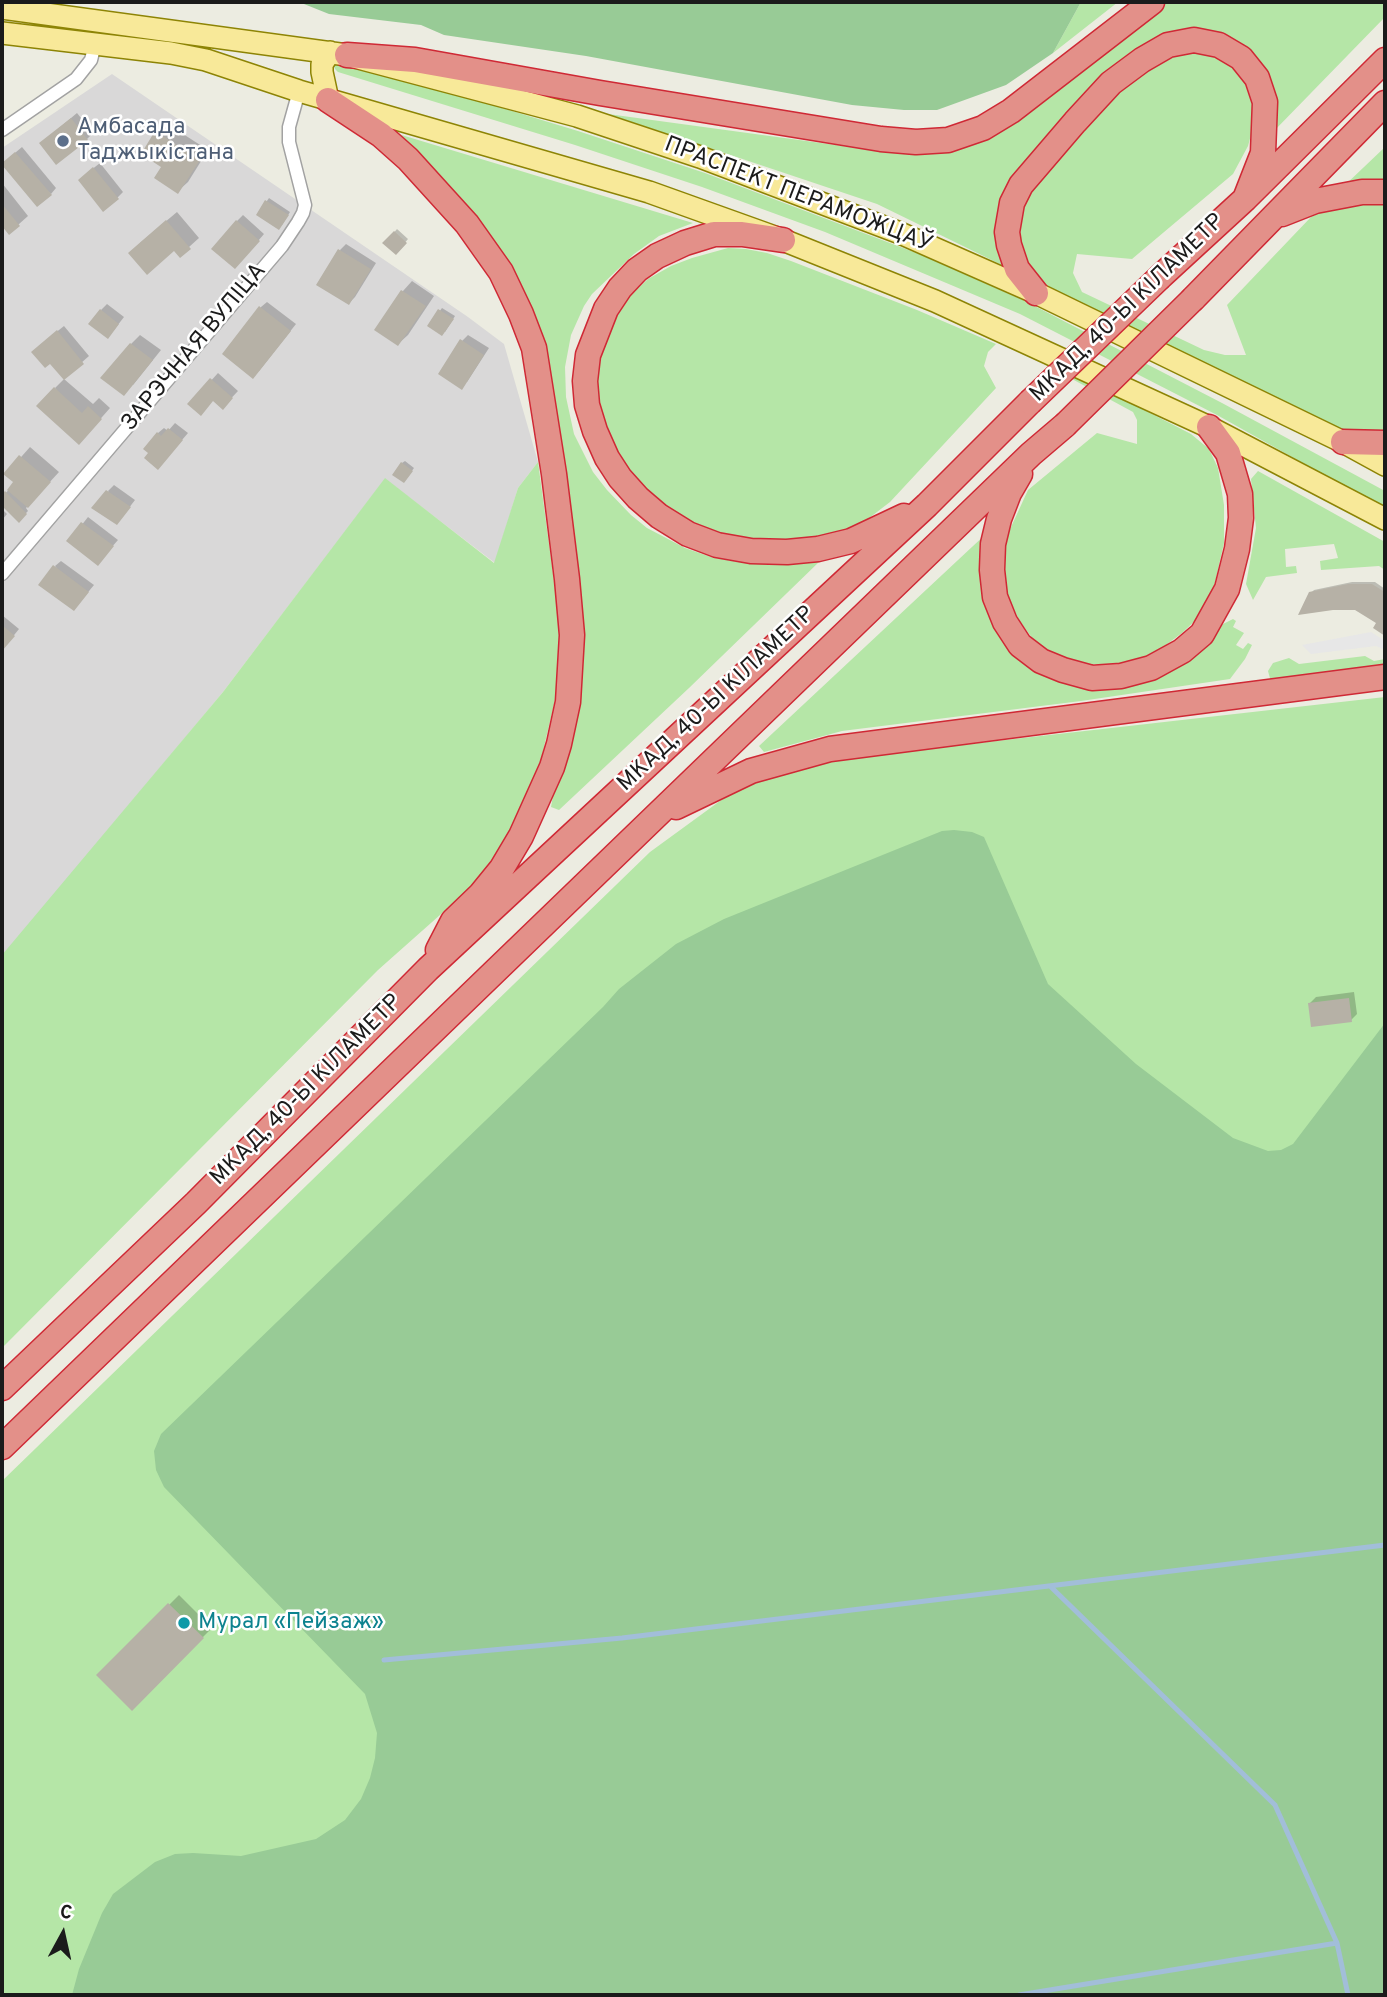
<!DOCTYPE html>
<meta charset="utf-8">
<style>
body{margin:0}
#map{position:relative;width:1387px;height:1997px;overflow:hidden;background:#ecece1;font-family:Overpass,sans-serif}
canvas{display:block}
.frame{position:absolute;inset:0;border:4px solid #1b1b1b;pointer-events:none}
.north{position:absolute;left:28px;top:1899px;width:70px;height:70px;-webkit-text-stroke:5px #fff;paint-order:stroke;rotate:8deg;font-size:19px;font-weight:700;line-height:28px;text-align:center;color:#1b1b1b}
.north::after{content:'';display:block;margin:auto;width:24px;height:32px;background:#1b1b1b;clip-path:polygon(50% 0,100% 100%,50% 72%,0 100%)}
</style>
<div id="map">
<canvas width="1387" height="1997"></canvas>
<div class="frame"></div>
<div class="north">С</div>
</div>
<script>
const context = document.querySelector('canvas').getContext('2d');
context.lineJoin = 'round';
function fill(path, color) { context.fillStyle = color; context.fill(path, 'evenodd'); }
const poly = rows => new Path2D(rows.map(r => 'M' + r).join(''));
function strokePath(path, color, width, dash) { context.strokeStyle = color; context.lineWidth = width; context.lineCap = dash ? 'butt' : 'round'; context.setLineDash(dash || []); context.stroke(path); }
function label(font, color, halo, rows, align = 'center') {
  context.font = font + ' Overpass,sans-serif'; context.lineWidth = 5; context.setLineDash([]); context.textBaseline = 'middle'; context.strokeStyle = halo; context.fillStyle = color; for (const [text, x, y, turn = 0] of rows) {
    context.save(); context.translate(x, y); context.rotate((+turn || 0) * Math.PI / 180); context.textAlign = isNaN(turn) ? turn : align; if (halo) context.strokeText(text, 0, 0); context.fillText(text, 0, 0); context.restore();
  }
}
const residential = poly([
 [112,74,468,317,504,344,538,462,518,488,495,563,385,479,223,692,2,958,2,148]
]);
const grass = poly([
 [1081,2,1118,2,1053,53],
 [1166,2,1385,2,1385,17,1273,132,1274,100,1197,28,1173,31,1153,39,1133,52,1098,80,1059,121,1031,155,1004,266,877,204,608,114,902,154,942,151],
 [1206,49,1228,61,1245,77,1254,99,1255,120,1248,146,1233,174,1132,259,1077,254,1073,273,1082,292,1204,350,1225,355,1246,355,1227,305,1311,217,1333,206,1385,199,1385,437,1360,435,1327,425,1055,292,1037,281,1020,251,1018,215,1023,200,1107,98,1153,60],
 [344,60,578,131,705,173,919,254,1025,301,1222,403,1385,491,1385,509,1217,415,1020,314,825,232,702,187,575,145,338,72,335,69,334,65],
 [385,130,693,223,659,236,634,254,592,294,584,306,571,335,565,367,566,397,574,434,593,472,607,490,631,515,647,528,668,539,685,548,711,557,739,562,819,562,689,688,559,810,551,807,553,796,559,781,580,696,509,266,480,220,436,173],
 [1385,147,1385,182,1343,187],
 [728,248,746,249,767,253,791,261,917,310,996,344,988,352,984,366,996,388,890,502,860,525,835,535,774,546,679,526,613,465,591,378,597,350,626,299,648,279,671,266,692,258],
 [1002,337,1191,434,1209,449,1218,468,1224,505,1224,543,1214,587,1202,614,1182,633,1159,650,1135,662,1112,665,1087,664,1060,657,1035,642,1019,620,1006,592,1004,560,1006,538,1028,490,1097,433,1137,444,1137,420,1133,412,1000,340],
 [538,462,560,626,560,659,556,696,539,768,528,802,476,890,467,891,378,970,2,1348,2,955,223,692,385,478,494,563,518,488],
 [1258,471,1385,542,1385,570,1379,566,1321,570,1320,561,1338,558,1334,544,1285,549,1286,567,1296,566,1297,573,1266,577,1253,600,1246,584,1256,528,1251,479],
 [988,532,994,617,1104,687,1213,637,1221,625,1233,619,1236,621,1233,627,1244,633,1236,645,1243,649,1248,643,1252,645,1245,659,1230,679,1081,701,842,731,764,752,759,746],
 [1365,656,1374,661,1385,659,1385,667,1271,682,1268,671,1273,663,1289,658,1299,664],
 [1385,697,1385,1995,2,1995,2,1481,650,852,735,790,811,762]
]);
const forest = poly([
 [299,2,1081,2,1053,53,1006,85,937,110,904,110,852,105,586,56,444,35,421,25,329,14],
 [954,830,972,832,984,837,1048,984,1136,1064,1233,1138,1268,1151,1281,1150,1293,1144,1385,1023,1385,1995,72,1995,79,1969,102,1913,113,1894,155,1862,175,1854,193,1853,241,1856,316,1839,345,1820,361,1799,370,1778,375,1758,377,1733,365,1694,164,1487,156,1470,154,1451,161,1434,603,1007,619,989,676,944,724,919,942,831]
]);
const parking = poly([
 [1371,632,1385,641,1385,650,1376,646,1311,654,1302,645]
]);
const shadow = poly([
 [77,113,93,133,87,139,41,143],
 [166,123,208,150,188,182,178,191,156,133],
 [22,147,56,188,51,194,9,158],
 [100,163,123,192,117,198,86,174],
 [2,183,28,216,9,233,2,224],
 [269,198,290,212,282,225,258,214],
 [177,212,199,238,189,247,175,249,140,243],
 [243,215,264,234,241,261,237,221],
 [397,229,408,239,396,253,385,243],
 [346,244,376,263,355,297,349,303,340,250],
 [412,281,434,296,408,335,398,344,377,330,403,291],
 [267,302,296,324,259,371,261,307],
 [107,304,124,317,114,330,101,310],
 [442,308,455,316,445,332,429,326],
 [64,326,89,356,64,378,39,346],
 [140,335,161,350,133,385,131,344],
 [468,335,489,348,467,382,462,341],
 [218,373,238,391,223,407,214,399,190,404],
 [64,379,93,404,99,398,110,408,88,433,55,388],
 [175,423,188,433,164,461,151,453,158,433,164,428,168,431],
 [30,447,59,472,26,508,28,511,19,520,2,503,2,497,16,482,6,474],
 [405,461,414,468,406,479,402,463],
 [114,485,135,500,122,517,108,491],
 [2,509,7,514,2,520],
 [88,517,118,540,103,557,69,541],
 [61,561,94,585,80,602,55,566],
 [1352,582,1375,582,1385,589,1385,633,1375,627,1382,616,1311,593,1314,590],
 [2,615,19,629,2,650],
 [1354,992,1357,1014,1351,1020,1310,1003,1316,997],
 [179,1595,212,1628,132,1708,99,1675]
]);
const stream = poly([
 [1051,1587,1275,1805,1337,1943,1348,1995],
 [384,1660,622,1638,1385,1545],
 [1019,1995,1337,1943]
]);
const building = poly([
 [71,118,88,140,56,165,39,143],
 [155,131,200,160,178,194,154,178,161,167,141,154],
 [15,152,52,195,37,207,2,165,2,163],
 [93,167,119,199,103,212,78,180],
 [265,200,289,215,279,230,256,215],
 [2,204,20,226,9,235,2,226],
 [166,220,191,249,180,258,174,251,147,275,128,253],
 [236,220,260,241,235,269,211,249],
 [394,231,407,243,396,255,382,243],
 [338,249,371,269,349,305,316,285],
 [401,290,426,306,398,346,374,330],
 [259,306,291,331,253,379,222,354],
 [100,309,119,324,108,339,88,324],
 [438,309,454,319,442,336,427,326],
 [57,330,84,364,64,380,50,364,45,368,31,352],
 [460,339,484,355,462,390,438,374],
 [130,343,153,360,124,396,100,378],
 [210,378,233,398,223,410,213,401,201,416,187,404],
 [54,387,82,413,88,406,102,419,79,445,36,406],
 [168,428,183,440,158,470,144,458,148,453,143,449,157,432,161,436],
 [19,455,51,482,28,508,7,490,13,482,3,474],
 [401,462,413,471,404,483,392,475],
 [106,490,131,507,117,525,91,508],
 [5,491,27,514,19,523,2,506,2,494],
 [81,522,114,546,98,566,66,541],
 [53,565,89,592,74,611,38,585],
 [1348,584,1372,584,1385,592,1385,636,1373,628,1376,623,1355,610,1333,610,1298,615,1309,592],
 [2,625,15,636,2,651],
 [1349,998,1352,1022,1311,1027,1308,1003],
 [168,1603,204,1638,132,1711,96,1675]
]);
const street = poly([
 [2,130,76,79,91,60,95,44],
 [2,574,282,246,298,222,303,213,305,205,289,142,289,127,299,91]
]);
const primary = poly([
 [2,8,347,55,577,116,700,157,900,233,1036,293,1343,442,1385,465],
 [2,33,171,53,206,60,299,91,649,192,783,240,935,301,1209,427,1385,519],
 [328,100,322,72,322,64,330,52]
]);
const highway = poly([
 [347,55,415,60,600,93,881,139,916,142,948,140,983,128,1011,111,1152,2],
 [328,100,381,135,408,159,467,224,501,272,521,314,534,348,554,474,567,579,572,635,568,702,559,744,552,767,521,836,502,868,480,895,453,921,438,950],
 [1282,214,1315,201,1362,192,1385,192],
 [783,240,742,234,714,234,685,243,657,256,637,270,620,288,606,309,588,355,585,381,587,405,595,431,607,458,620,478,638,498,659,516,688,534,717,545,751,551,787,552,818,549,851,541,904,516],
 [1160,277,1245,199,1385,60],
 [1036,293,1017,269,1009,245,1007,232,1012,203,1021,185,1075,122,1111,83,1142,60,1168,45,1194,40,1219,45,1241,58,1257,78,1265,102,1263,153,1245,199],
 [1193,299,1385,103],
 [1343,442,1385,443],
 [1020,474,1009,493,999,519,993,544,992,570,995,597,1005,622,1020,645,1041,661,1063,670,1092,678,1121,676,1151,668,1182,651,1202,634,1227,589,1237,549,1241,518,1240,494,1228,453,1209,427],
 [676,807,751,771,830,749,1385,677],
 [2,1388,196,1203,428,969,927,505,1030,402],
 [2,1447,1031,454,1065,425]
]);
const highwayBridge = poly([
 [1030,402,1160,277],
 [1065,425,1193,299]
]);
const markers = [
 [63,141,7,"#5c6f8a"],
 [184,1623,7,"#0f9aa8"]
];
const serviceNames = [
 ["Амбасада",77,128],
 ["Таджыкістана",77,154]
];
const streetNames = [
 ["ПРАСПЕКТ ПЕРАМОЖЦАЎ",798,196,21],
 ["МКАД, 40-Ы КІЛАМЕТР",1128,309,-44],
 ["ЗАРЭЧНАЯ ВУЛІЦА",195,348,-50],
 ["МКАД, 40-Ы КІЛАМЕТР",717,700,-43],
 ["МКАД, 40-Ы КІЛАМЕТР",307,1091,-45]
];
const cultureNames = [
 ["Мурал «Пейзаж»",198,1623]
];
fill(residential, '#d9d8d8');
fill(grass, '#b5e6a7');
fill(forest, '#98cb96');
fill(parking, '#e7e7e7');
fill(shadow, '#0003');
strokePath(stream, '#a2bed9', 5);
fill(building, '#b6b1a6');
strokePath(street, '#a2a2a2', 15);
strokePath(primary, '#8d8405', 24);
strokePath(highway, '#cf2935', 27);
strokePath(street, '#fff', 12);
strokePath(primary, '#f8e999', 21);
strokePath(highway, '#e39089', 24);
strokePath(highwayBridge, '#cf2935', 27, []);
strokePath(highwayBridge, '#e39089', 24);
for (const [x, y, r, color] of markers) { const dot = new Path2D(); dot.arc(x, y, r, 0, 2 * Math.PI); context.fillStyle = color; context.fill(dot); strokePath(dot, '#fff', 2.5); }
label('23px', '#4e5e75', '#fff', serviceNames, 'left');
label('23px', '#1b1b1b', '#fff', streetNames);
label('23px', '#0d838f', '#fff', cultureNames, 'left');
</script>
